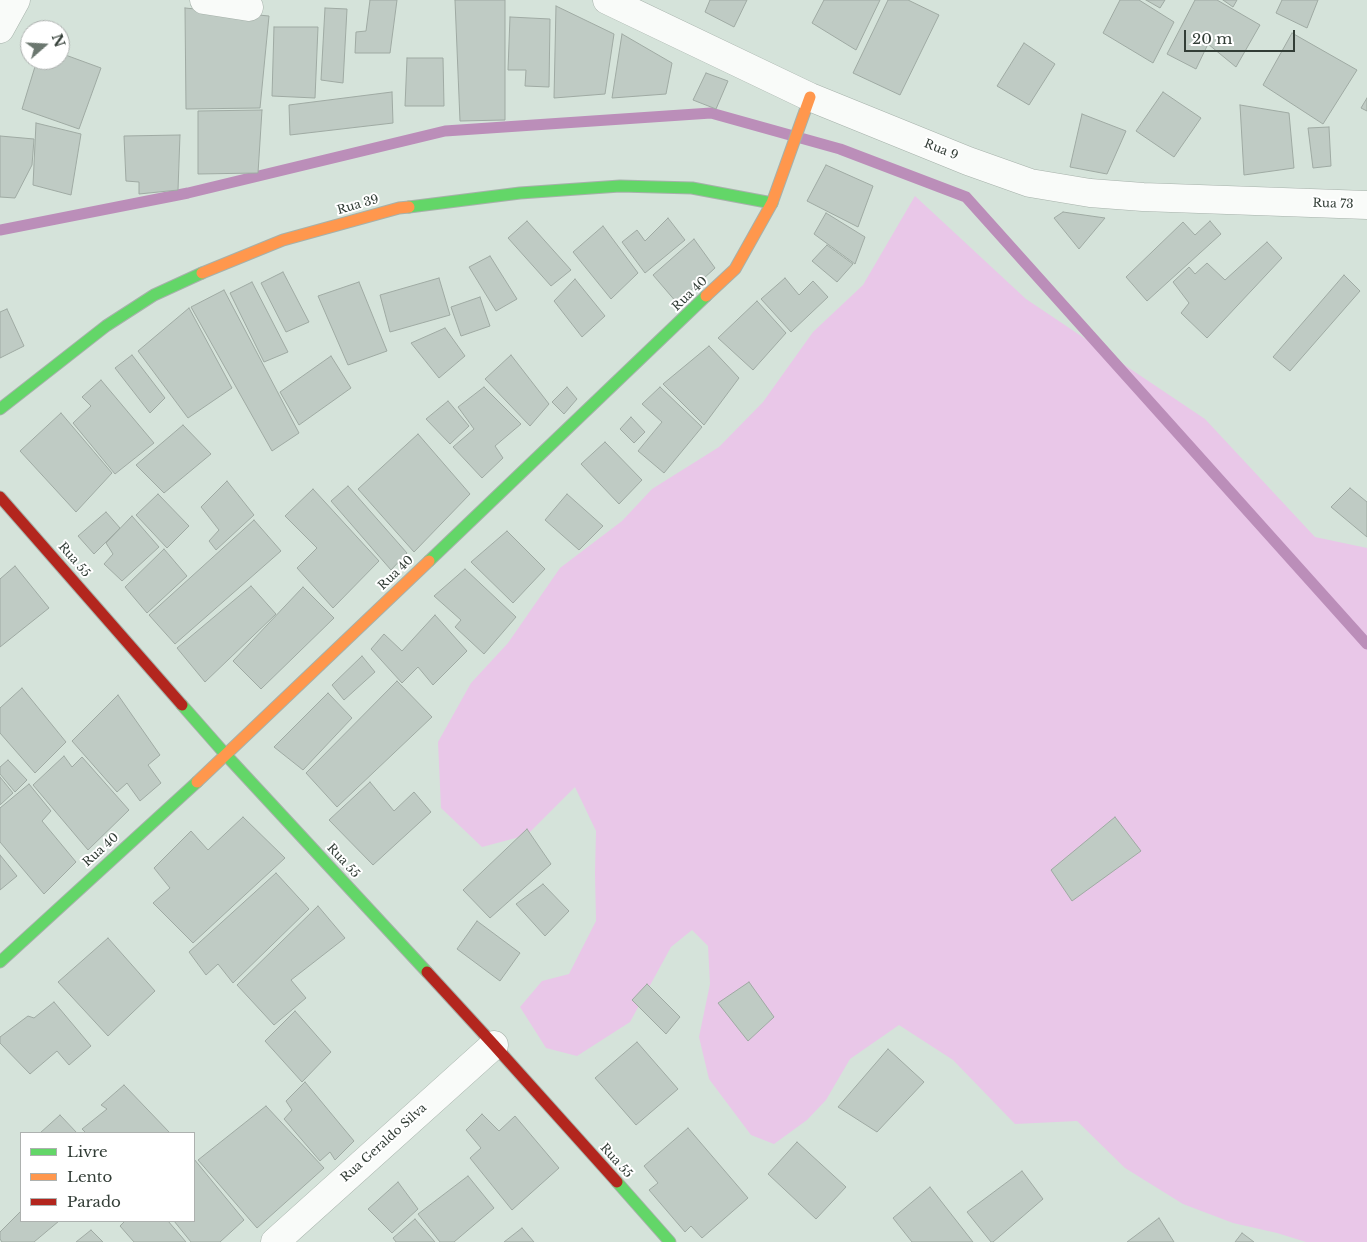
<!DOCTYPE html>
<style>
body{margin:0}
#map{position:relative;width:1367px;height:1242px;overflow:hidden;background:#d5e3da;font-family:"Libre Baskerville",serif}
canvas{display:block}
.legend{position:absolute;left:20px;top:1132px;width:175px;height:90px;box-sizing:border-box;background:#fff;border:1px solid #adb1af;margin:0;padding:6px 9px;list-style:none;font-size:15px;color:#323d36}
.legend li{display:flex;align-items:center;gap:10px;height:25px}
.legend b{width:25px;border:1px solid #adb1af}
.north{position:absolute;left:20px;top:20px;width:50px;height:50px;box-sizing:border-box;background:#fff;border:1px solid #adb1af;border-radius:50%;rotate:71deg;font-size:14px;font-weight:700;line-height:20px;text-align:center;color:#323d36}
.north::after{content:'';display:block;margin:auto;width:18px;height:22px;background:#6b776f;clip-path:polygon(50% 0,100% 100%,50% 72%,0 100%)}
.scale{position:absolute;left:1184px;top:30px;width:111px;height:22px;box-sizing:border-box;border:2px solid #323d36;border-top:0;padding-left:6px;font-size:15px;line-height:18px;white-space:nowrap;color:#323d36;-webkit-text-stroke:4px #fff;paint-order:stroke}
</style>
<div id="map">
<canvas width="1367" height="1242"></canvas>
<ul class="legend">
<li><b style="height:6px;background:#63d668"></b>Livre</li>
<li><b style="height:6px;background:#ff974d"></b>Lento</li>
<li><b style="height:6px;background:#b3261e"></b>Parado</li>
</ul>
<div class="north">N</div>
<div class="scale">20 m</div>
</div>
<script>
const context = document.querySelector('canvas').getContext('2d');
context.lineJoin = 'round';
function fill(path, color) { context.fillStyle = color; context.fill(path, 'evenodd'); }
const poly = rows => new Path2D(rows.map(r => 'M' + r).join(''));
function strokePath(path, color, width, dash) { context.strokeStyle = color; context.lineWidth = width; context.lineCap = dash ? 'butt' : 'round'; context.setLineDash(dash || []); context.stroke(path); }
function label(font, color, halo, rows, align = 'center') {
  context.font = font + ' "Libre Baskerville",serif'; context.lineWidth = 4; context.setLineDash([]); context.textBaseline = 'middle'; context.strokeStyle = halo; context.fillStyle = color; for (const [text, x, y, turn = 0] of rows) {
    context.save(); context.translate(x, y); context.rotate((+turn || 0) * Math.PI / 180); context.textAlign = isNaN(turn) ? turn : align; if (halo) context.strokeText(text, 0, 0); context.fillText(text, 0, 0); context.restore();
  }
}
const green = poly([
 [915,196,1026,299,1205,419,1315,537,1367,548,1367,1242,1306,1242,1277,1233,1233,1223,1183,1204,1125,1168,1077,1121,1015,1124,953,1060,899,1025,850,1059,826,1100,807,1120,774,1144,751,1135,709,1079,699,1037,710,984,708,946,692,930,671,947,630,1022,577,1056,546,1048,520,1007,542,981,569,974,596,921,595,873,596,831,575,787,527,835,482,847,441,808,438,742,471,683,508,643,560,568,622,521,652,489,719,447,763,402,813,332,863,285]
]);
const stream = poly([
 [0,230,188,193,445,131,711,113,840,149,966,197,1367,644]
]);
const building = poly([
 [370,0,397,0,390,53,355,53,356,32,366,31,370,0],
 [455,0,505,0,505,120,460,121,455,0],
 [710,0,747,0,734,27,705,12,710,0],
 [824,0,880,0,856,50,812,23,824,0],
 [888,0,908,0,939,15,900,95,853,73,888,0],
 [1120,0,1139,0,1174,22,1153,63,1103,33,1120,0],
 [1146,0,1165,0,1160,8,1146,0],
 [1195,0,1217,0,1260,25,1236,67,1208,44,1196,69,1167,54,1195,0],
 [1223,0,1237,0,1233,7,1223,0],
 [1282,0,1318,0,1307,28,1276,13,1282,0],
 [556,6,614,34,605,94,554,98,556,6],
 [185,8,269,16,260,108,186,109,185,8],
 [325,8,347,9,343,83,321,80,325,8],
 [510,17,550,19,549,87,525,86,526,70,508,70,510,17],
 [274,27,318,27,315,98,272,96,274,27],
 [1292,33,1357,70,1323,124,1263,85,1292,33],
 [622,34,672,63,666,94,612,98,622,34],
 [1024,43,1055,64,1029,105,997,86,1024,43],
 [60,53,101,68,79,129,22,109,37,60,60,60,60,53],
 [407,58,443,58,444,106,405,106,407,58],
 [706,73,728,81,716,109,693,100,706,73],
 [392,92,393,123,290,135,289,105,392,92],
 [1163,92,1201,118,1174,157,1136,131,1163,92],
 [1367,98,1367,111,1361,108,1367,98],
 [1240,105,1289,113,1294,168,1244,175,1240,105],
 [262,110,258,173,198,174,198,111,262,110],
 [1082,114,1126,131,1107,174,1070,167,1082,114],
 [36,123,81,134,71,195,33,185,36,123],
 [1329,127,1331,166,1313,168,1308,128,1329,127],
 [180,135,178,190,139,194,139,182,126,181,124,136,180,135],
 [0,136,34,139,32,165,15,198,0,197,0,136],
 [826,165,873,186,858,227,807,201,826,165],
 [1063,212,1105,218,1079,249,1054,218,1063,212],
 [826,213,865,237,855,264,814,234,826,213],
 [668,218,685,240,645,273,622,242,637,230,645,241,668,218],
 [527,221,571,270,551,286,508,238,527,221],
 [1210,221,1221,234,1147,301,1126,277,1183,222,1195,235,1210,221],
 [603,226,638,273,611,299,573,252,603,226],
 [694,239,715,268,677,303,653,275,694,239],
 [1267,242,1282,258,1207,338,1181,313,1189,303,1173,282,1189,267,1195,274,1207,263,1225,280,1267,242],
 [827,245,853,264,837,282,812,261,827,245],
 [490,256,517,299,496,311,469,267,490,256],
 [283,272,309,322,286,332,261,283,283,272],
 [1344,275,1360,291,1290,371,1273,357,1344,275],
 [439,278,450,315,390,332,380,295,439,278],
 [785,278,799,295,813,281,828,297,791,332,761,299,785,278],
 [575,279,605,316,582,337,554,301,575,279],
 [252,282,288,352,264,362,230,293,252,282],
 [359,282,387,351,348,365,318,296,359,282],
 [224,290,299,433,272,451,191,307,224,290],
 [480,297,490,326,461,336,451,307,480,297],
 [757,301,786,333,753,370,718,338,757,301],
 [189,308,232,388,188,418,138,351,189,308],
 [7,309,24,346,0,358,0,312,7,309],
 [445,328,465,356,439,378,411,343,445,328],
 [709,346,739,378,704,425,663,384,709,346],
 [132,355,165,398,150,413,115,368,132,355],
 [511,355,549,404,530,426,485,379,511,355],
 [331,356,351,388,299,425,280,392,331,356],
 [101,380,154,443,115,474,73,423,91,406,82,397,101,380],
 [484,387,521,424,495,446,503,458,482,478,453,447,474,429,458,407,484,387],
 [567,387,577,399,564,414,552,402,567,387],
 [660,387,702,427,664,473,638,451,662,422,642,404,660,387],
 [448,401,469,426,450,444,426,419,448,401],
 [61,413,112,473,76,512,20,451,61,413],
 [631,417,645,432,634,443,620,429,631,417],
 [183,425,211,454,164,493,136,465,183,425],
 [418,434,470,494,414,552,358,489,418,434],
 [605,442,642,480,619,504,581,464,605,442],
 [227,481,254,515,216,550,209,541,219,530,201,507,227,481],
 [348,486,407,553,391,570,331,501,348,486],
 [1350,488,1367,502,1367,537,1331,507,1350,488],
 [313,489,379,561,333,608,297,568,317,548,285,516,313,489],
 [158,494,189,526,167,548,136,515,158,494],
 [567,494,603,526,579,550,545,520,567,494],
 [106,512,120,528,94,554,78,536,106,512],
 [132,516,159,547,122,581,104,564,113,554,106,543,132,516],
 [254,520,281,551,175,644,149,615,254,520],
 [507,531,545,569,513,603,471,562,507,531],
 [164,549,187,576,147,613,125,587,164,549],
 [15,566,49,608,0,647,0,579,15,566],
 [465,569,516,617,484,654,455,627,461,620,434,596,465,569],
 [251,586,276,614,205,682,177,648,251,586],
 [303,587,334,618,261,689,233,661,303,587],
 [435,615,467,651,433,685,418,667,402,683,371,649,384,634,402,651,435,615],
 [362,656,375,672,344,700,332,685,362,656],
 [397,681,432,717,337,807,306,773,397,681],
 [22,688,66,742,35,773,0,733,0,708,22,688],
 [328,693,352,718,303,770,274,747,328,693],
 [118,695,160,755,148,765,161,783,140,801,127,783,117,792,72,741,118,695],
 [64,756,72,767,82,757,129,810,88,850,33,785,64,756],
 [8,760,27,780,15,792,0,774,0,767,8,760],
 [0,777,13,793,0,805,0,777],
 [370,782,394,811,414,792,431,812,373,865,329,820,370,782],
 [29,784,51,811,42,821,76,862,44,894,0,842,0,808,29,784],
 [243,817,285,858,193,943,153,903,170,888,154,868,191,831,208,850,243,817],
 [1115,817,1141,851,1072,901,1051,870,1115,817],
 [527,829,551,864,490,918,463,890,527,829],
 [0,855,17,876,0,890,0,855],
 [276,873,309,909,233,983,218,964,206,975,189,952,276,873],
 [543,884,569,911,545,936,516,904,543,884],
 [318,906,345,938,291,980,306,998,274,1025,237,985,318,906],
 [477,921,520,953,500,981,457,949,477,921],
 [108,938,155,991,108,1036,58,982,108,938],
 [749,982,774,1017,748,1041,718,1003,749,982],
 [647,984,680,1017,666,1034,632,1000,647,984],
 [54,1002,91,1046,69,1065,57,1051,30,1074,0,1043,0,1037,28,1016,34,1018,54,1002],
 [295,1011,331,1052,302,1082,265,1041,295,1011],
 [637,1042,678,1089,636,1125,595,1078,637,1042],
 [888,1049,924,1082,877,1132,838,1107,888,1049],
 [305,1082,354,1141,335,1160,330,1152,320,1161,284,1119,292,1110,286,1101,305,1082],
 [124,1085,170,1133,86,1133,82,1129,107,1109,101,1105,124,1085],
 [266,1106,324,1168,257,1228,198,1160,266,1106],
 [482,1114,499,1131,515,1116,559,1168,512,1210,470,1158,481,1148,466,1130,482,1114],
 [60,1115,77,1133,40,1133,60,1115],
 [688,1128,748,1198,702,1238,691,1226,685,1232,649,1190,658,1183,644,1166,688,1128],
 [797,1142,846,1187,816,1219,768,1174,797,1142],
 [194,1159,244,1220,220,1242,191,1242,174,1221,194,1221,194,1159],
 [1022,1171,1043,1199,993,1242,991,1242,967,1212,1022,1171],
 [468,1176,494,1208,454,1242,440,1242,418,1214,468,1176],
 [398,1182,418,1209,392,1233,368,1209,398,1182],
 [930,1187,973,1242,912,1242,893,1218,930,1187],
 [21,1211,21,1221,59,1221,34,1242,2,1242,0,1239,0,1232,21,1211],
 [1159,1218,1174,1242,1127,1242,1159,1218],
 [415,1219,435,1242,396,1242,393,1238,415,1219],
 [125,1221,168,1221,186,1242,134,1242,120,1226,125,1221],
 [522,1228,534,1242,504,1242,522,1228],
 [91,1230,103,1242,76,1242,91,1230],
 [1242,1233,1254,1242,1235,1242,1242,1233]
]);
const street = poly([
 [204,0,249,7],
 [607,0,810,97,968,161,1030,183,1090,193,1143,197,1367,205],
 [0,29,16,0],
 [275,1242,494,1045]
]);
const fast = poly([
 [409,207,520,193,620,186,692,188,772,203],
 [0,409,106,326,154,295,202,273],
 [429,561,706,296],
 [182,705,226,755,427,972],
 [0,962,197,782],
 [617,1182,670,1242]
]);
const slow = poly([
 [202,273,283,240,399,208,409,207],
 [706,296,735,269,772,203,810,97],
 [197,782,429,561]
]);
const jam = poly([
 [0,497,182,705],
 [427,972,494,1045,617,1182]
]);
const streetNames = [
 ["Rua 9",941,150,22],
 ["Rua 73",1333,204,2],
 ["Rua 39",358,205,-16],
 ["Rua 40",690,294,-44],
 ["Rua 55",74,560,49],
 ["Rua 40",396,573,-44],
 ["Rua 40",101,850,-42],
 ["Rua 55",343,861,47],
 ["Rua Geraldo Silva",384,1143,-42],
 ["Rua 55",616,1161,48]
];
fill(green, '#e9c7e8');
strokePath(stream, '#bb8eb9', 11);
fill(building, '#bfcbc4');
strokePath(building, '#9faaa3', 1);
strokePath(street, '#a6b1aa', 29);
strokePath(fast, '#a6b1aa', 13);
strokePath(slow, '#a6b1aa', 13);
strokePath(jam, '#a6b1aa', 13);
strokePath(street, '#f9fbf9', 28);
strokePath(fast, '#63d668', 11);
strokePath(slow, '#ff974d', 11);
strokePath(jam, '#b3261e', 11);
label('12px', '#323d36', '#fff', streetNames);
</script>
